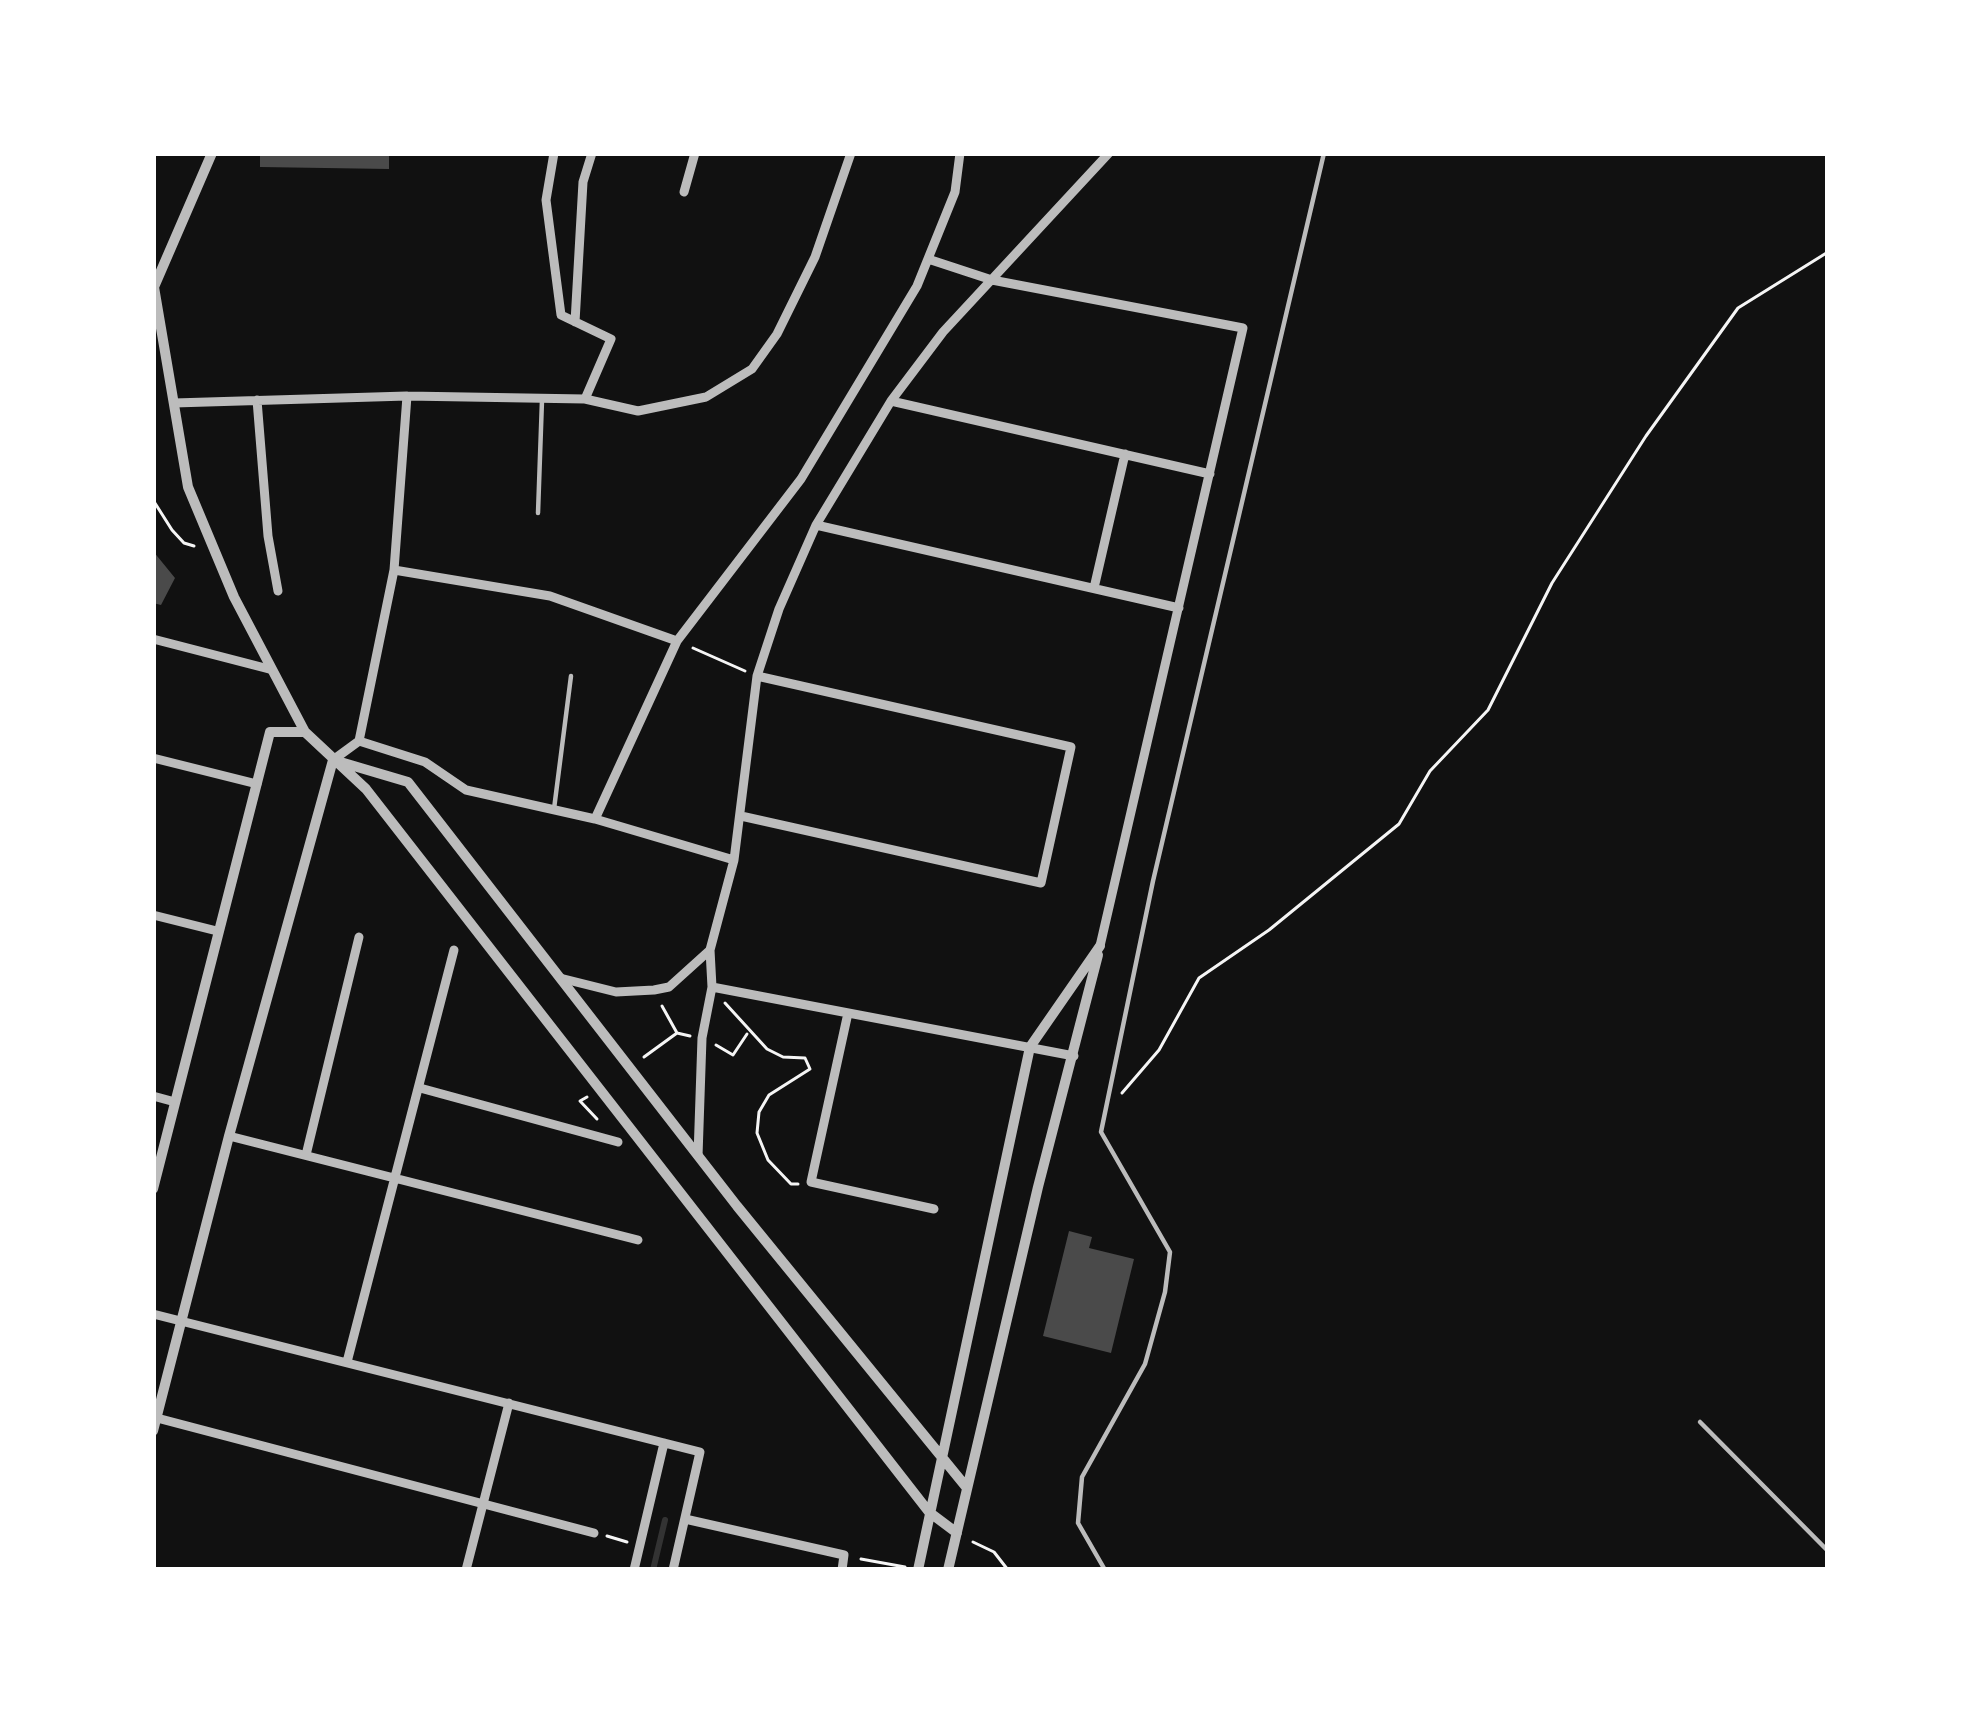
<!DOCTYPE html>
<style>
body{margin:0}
#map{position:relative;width:1981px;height:1723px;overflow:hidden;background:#111;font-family:"Exo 2",sans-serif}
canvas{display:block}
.frame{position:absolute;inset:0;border:156px solid #fff;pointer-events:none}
</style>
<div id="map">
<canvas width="1981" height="1723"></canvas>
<div class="frame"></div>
</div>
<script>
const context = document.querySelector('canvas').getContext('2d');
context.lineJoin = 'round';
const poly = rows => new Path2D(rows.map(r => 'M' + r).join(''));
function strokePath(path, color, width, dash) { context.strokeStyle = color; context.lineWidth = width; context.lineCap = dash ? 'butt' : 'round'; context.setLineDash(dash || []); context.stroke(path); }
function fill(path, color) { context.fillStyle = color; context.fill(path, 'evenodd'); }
const stream = poly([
 [653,1570,665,1520]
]);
const building = poly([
 [260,153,389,153,389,169,260,167],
 [153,551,175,578,161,605,153,603],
 [1069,1231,1092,1237,1089,1248,1134,1259,1111,1353,1043,1336]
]);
const path = poly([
 [153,500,172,530,184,543,194,546],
 [693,648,745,671],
 [725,1003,767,1049,783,1057,805,1058,810,1069,769,1095,759,1112,757,1133,768,1160,791,1184,798,1184],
 [662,1006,677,1033,690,1036],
 [716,1045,733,1055,747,1034],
 [644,1057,677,1033],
 [1122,1093,1159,1050,1199,978,1269,930,1399,824,1430,771,1488,710,1552,583,1646,436,1738,308,1828,252],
 [587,1097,580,1101,597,1119],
 [607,1536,627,1542],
 [973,1542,994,1552,1008,1570],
 [861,1559,905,1567]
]);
const service = poly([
 [538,513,542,400],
 [554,809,571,676],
 [1700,1422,1828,1551],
 [1105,1570,1078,1523,1082,1477,1145,1364,1165,1292,1170,1252,1101,1132,1153,881,1324,153]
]);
const minor = poly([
 [554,153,546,200,561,315,611,339,585,399],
 [684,192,695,153],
 [928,259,992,280,1243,328,1100,946],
 [575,322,583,182,592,153],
 [257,400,268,536,278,591],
 [891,401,1210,474],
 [174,403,407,396,585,399,638,411,706,397,752,369,777,334,815,257,851,153],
 [816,525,1179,608],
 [394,570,550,596,677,641],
 [1094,588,1125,454],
 [153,639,269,669],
 [359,741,425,762,466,790,595,819,734,860],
 [153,758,257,784],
 [333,760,359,741,394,570,407,396],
 [741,816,1041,883,1071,747,757,676],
 [595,819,677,641,801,479,917,286,955,192,960,153],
 [153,915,217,931],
 [560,978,616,992,654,990,669,987,710,950],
 [712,987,1074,1056],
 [848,1013,811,1182,934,1209],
 [420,1088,618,1142],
 [153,1096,175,1102],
 [229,1136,638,1240],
 [306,1155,359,937],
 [698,1156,702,1038,712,987,710,950,734,860,757,676,779,609,816,525,891,401,943,332,1109,153],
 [153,1314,700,1452,673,1570],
 [347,1362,454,950],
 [157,1418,594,1533],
 [685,1519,844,1555,842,1570],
 [466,1570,509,1403],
 [634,1570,664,1443]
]);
const tertiary = poly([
 [154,287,188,487,234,597,305,732],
 [154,287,212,153],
 [337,761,408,782,737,1206,967,1488],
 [153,1189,270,732,305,732,366,789,929,1512,957,1533],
 [153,1431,229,1136,333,760],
 [918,1570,1030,1047,1100,946],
 [948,1570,1038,1187,1098,955]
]);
strokePath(stream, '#333', 6);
fill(building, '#4a4a4a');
strokePath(path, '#f5f5f5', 3);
strokePath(service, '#bcbcbc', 4.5);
strokePath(minor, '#bcbcbc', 9);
strokePath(tertiary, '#bcbcbc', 10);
</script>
